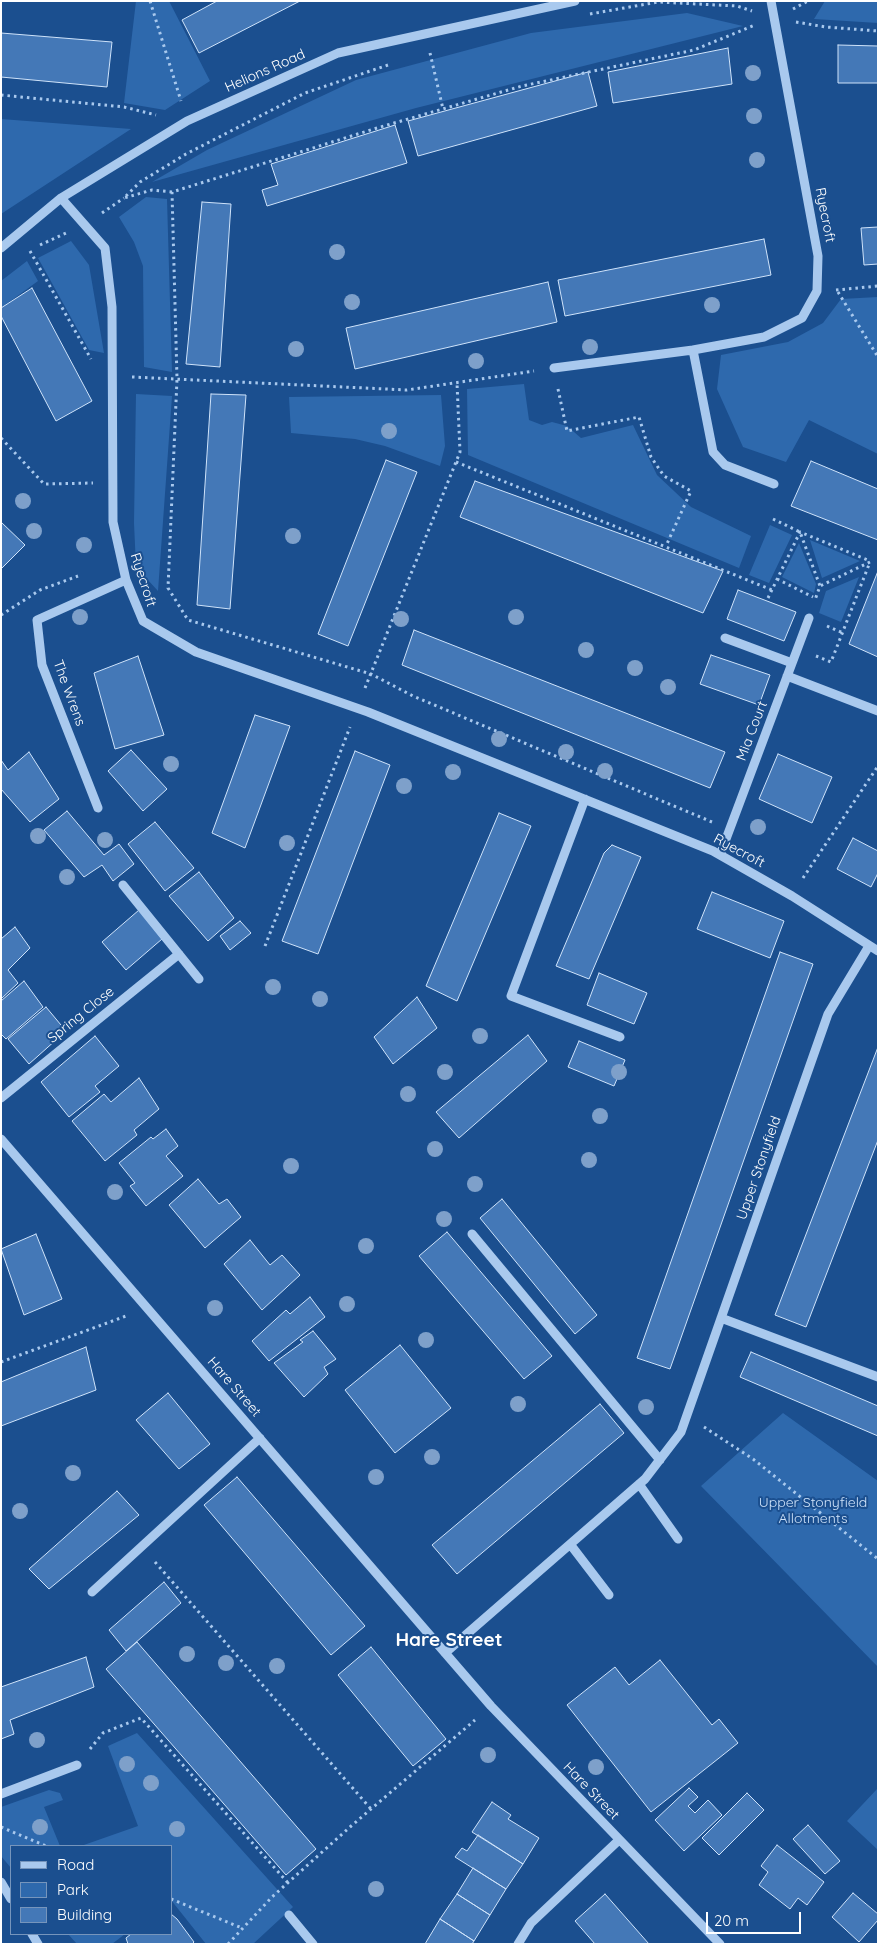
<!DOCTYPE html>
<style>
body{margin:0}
#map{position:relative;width:879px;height:1945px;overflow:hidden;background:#1b4f8f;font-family:Quicksand,sans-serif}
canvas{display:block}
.frame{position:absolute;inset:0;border:2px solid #fff;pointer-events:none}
.legend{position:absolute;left:10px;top:1845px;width:162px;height:90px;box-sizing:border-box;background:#1b4f8f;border:1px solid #7695bc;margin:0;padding:6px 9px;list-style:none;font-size:15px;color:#fff}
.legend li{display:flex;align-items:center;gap:10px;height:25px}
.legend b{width:25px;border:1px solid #7695bc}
.scale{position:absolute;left:706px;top:1912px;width:95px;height:22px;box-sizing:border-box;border:2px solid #fff;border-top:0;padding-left:6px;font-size:15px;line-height:18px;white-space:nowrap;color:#fff;-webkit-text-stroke:4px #1b4f8f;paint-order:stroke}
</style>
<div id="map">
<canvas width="879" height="1945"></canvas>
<div class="frame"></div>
<ul class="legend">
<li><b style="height:6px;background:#a9c9ee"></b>Road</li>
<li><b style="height:14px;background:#2e69ad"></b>Park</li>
<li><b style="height:14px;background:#4478b7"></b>Building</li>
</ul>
<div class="scale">20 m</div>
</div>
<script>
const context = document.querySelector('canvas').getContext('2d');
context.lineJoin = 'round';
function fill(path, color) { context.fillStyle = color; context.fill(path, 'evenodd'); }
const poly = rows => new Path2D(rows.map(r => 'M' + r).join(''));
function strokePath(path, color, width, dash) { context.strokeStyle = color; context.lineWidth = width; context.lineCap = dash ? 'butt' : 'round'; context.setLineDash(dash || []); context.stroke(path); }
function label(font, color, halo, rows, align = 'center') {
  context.font = font + ' Quicksand,sans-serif'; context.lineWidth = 4; context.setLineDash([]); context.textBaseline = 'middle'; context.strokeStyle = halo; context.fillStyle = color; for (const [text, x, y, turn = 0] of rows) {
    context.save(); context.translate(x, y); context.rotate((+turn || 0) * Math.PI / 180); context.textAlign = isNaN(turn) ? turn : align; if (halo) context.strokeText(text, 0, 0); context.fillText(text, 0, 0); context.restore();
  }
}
const green = poly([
 [136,1,169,1,210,81,165,110,124,103],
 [825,1,878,1,878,23,814,19],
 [687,13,743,26,416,108,152,182,207,150,356,80,531,33],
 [1,119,131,129,1,214],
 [146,197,167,199,172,372,144,367,143,266,134,242,119,217],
 [71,241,89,265,104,353,89,350,38,258],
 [27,261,38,281,1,308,1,281],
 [878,297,878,454,809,420,786,462,743,447,717,389,721,355,788,342,823,323,841,299],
 [524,384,529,420,542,425,552,422,567,426,581,438,633,425,657,475,691,507,751,536,739,568,468,455,467,389],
 [136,394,172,396,158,591,136,567,134,523],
 [441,395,445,446,440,466,385,446,355,439,291,433,289,397],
 [770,525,792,535,769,583,749,575],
 [810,540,860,561,822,578],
 [799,543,816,584,814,593,782,577],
 [859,577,841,622,819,613,826,591],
 [783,1413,878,1481,878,1667,701,1486],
 [137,1733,293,1907,253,1944,206,1944,171,1900,171,1846,81,1846,138,1826,108,1746],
 [878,1788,878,1850,847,1821],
 [49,1790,60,1793,63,1800,44,1807,60,1846,11,1846,11,1868,1,1856,1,1807],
 [68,1934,125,1934,112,1944,77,1944]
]);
const building = poly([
 [217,1,300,1,199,53,182,20,217,1],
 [1,33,112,42,107,87,1,77,1,33],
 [838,45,878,46,878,83,838,83,838,45],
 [728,48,732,84,613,103,608,72,728,48],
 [588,72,597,106,418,156,408,121,588,72],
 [395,125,407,163,267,206,262,190,278,185,271,164,395,125],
 [202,202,231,204,220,367,186,364,202,202],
 [878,227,878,264,864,265,861,228,878,227],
 [764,239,771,275,565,316,558,280,764,239],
 [548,282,557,322,355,369,346,328,548,282],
 [32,288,92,401,56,421,1,316,1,308,32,288],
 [211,394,246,395,230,609,197,605,211,394],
 [386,460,417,472,348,646,318,634,386,460],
 [811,461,878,489,878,540,791,506,811,461],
 [475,481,723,571,703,613,460,517,475,481],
 [1,522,25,545,1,569,1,522],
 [878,571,878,657,849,644,878,571],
 [738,590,796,612,784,641,727,619,738,590],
 [414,630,725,752,710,788,402,665,414,630],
 [711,655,770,675,759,705,700,684,711,655],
 [138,656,164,735,115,749,94,673,138,656],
 [255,715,290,726,245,848,212,833,255,715],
 [131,750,167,789,143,811,108,771,131,750],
 [355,751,390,765,318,954,282,941,355,751],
 [29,752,59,799,30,822,1,789,1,760,8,770,29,752],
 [778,754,832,777,812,823,759,799,778,754],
 [67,811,104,855,119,844,134,864,113,881,102,865,84,877,44,830,67,811],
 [499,813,531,826,457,1001,426,986,499,813],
 [155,822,194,868,165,891,128,844,155,822],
 [853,838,878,851,878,873,871,887,837,869,853,838],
 [612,845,641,857,589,979,556,966,604,853,612,845],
 [199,872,234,918,208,941,169,896,199,872],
 [712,892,784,921,770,958,697,929,712,892],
 [139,910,162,939,126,970,102,942,139,910],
 [240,921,251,933,230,950,220,936,240,921],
 [15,927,30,948,8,970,18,983,1,999,1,939,15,927],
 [780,952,813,964,670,1369,637,1358,780,952],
 [599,973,647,993,634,1024,587,1005,599,973],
 [24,981,43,1007,6,1039,1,1034,1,1001,24,981],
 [417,997,437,1028,393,1064,374,1037,417,997],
 [46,1007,66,1031,29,1064,8,1039,46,1007],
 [528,1035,547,1061,459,1138,436,1112,528,1035],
 [95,1036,119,1066,95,1086,100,1092,69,1117,41,1082,95,1036],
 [579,1041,625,1060,614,1086,568,1067,579,1041],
 [878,1047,878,1140,806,1327,775,1315,878,1047],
 [139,1078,159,1109,134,1130,137,1135,105,1161,72,1121,104,1094,111,1102,139,1078],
 [166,1129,178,1146,166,1156,183,1176,146,1206,130,1186,135,1183,119,1163,151,1137,153,1139,166,1129],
 [198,1179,219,1204,227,1199,241,1217,205,1248,169,1205,198,1179],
 [502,1199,597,1315,575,1334,480,1218,502,1199],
 [447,1232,552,1356,524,1379,419,1256,447,1232],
 [36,1234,62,1299,24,1315,1,1249,36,1234],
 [250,1240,270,1265,282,1255,300,1275,262,1310,224,1264,250,1240],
 [310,1297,325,1317,269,1361,252,1341,286,1310,290,1314,310,1297],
 [313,1331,336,1359,324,1367,328,1374,304,1397,274,1363,303,1342,300,1340,313,1331],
 [400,1345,451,1408,395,1453,345,1390,400,1345],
 [86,1347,96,1390,1,1426,1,1382,86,1347],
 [751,1352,878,1406,878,1436,740,1377,751,1352],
 [168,1393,210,1444,179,1469,136,1420,168,1393],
 [600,1404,624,1433,457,1574,432,1545,600,1404],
 [237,1477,365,1626,331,1655,204,1505,237,1477],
 [117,1491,139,1515,49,1589,29,1569,117,1491],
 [164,1582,181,1603,126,1651,109,1630,164,1582],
 [137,1642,316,1849,286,1875,106,1669,137,1642],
 [371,1647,446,1739,413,1766,338,1675,371,1647],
 [86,1657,94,1687,10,1720,14,1734,1,1739,1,1687,86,1657],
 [660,1660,712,1725,719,1719,738,1743,651,1812,567,1705,615,1667,629,1685,660,1660],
 [689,1788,698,1797,688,1806,695,1813,708,1800,722,1815,684,1851,655,1820,689,1788],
 [747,1793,764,1810,719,1855,702,1838,747,1793],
 [492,1802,511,1815,508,1819,539,1838,523,1864,472,1832,492,1802],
 [808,1825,840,1861,825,1874,793,1839,808,1825],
 [478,1835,523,1864,506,1889,455,1857,462,1848,467,1851,478,1835],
 [777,1845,824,1882,807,1905,798,1898,790,1909,759,1885,768,1872,761,1866,777,1845],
 [473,1868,506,1889,490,1915,457,1894,473,1868],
 [853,1893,878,1914,878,1920,859,1942,832,1917,853,1893],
 [457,1894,490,1915,474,1941,440,1919,457,1894],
 [605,1894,649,1944,595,1944,575,1921,605,1894],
 [171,1914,177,1919,194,1942,192,1944,128,1944,126,1938,131,1934,171,1934,171,1914],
 [440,1919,474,1941,472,1944,425,1944,440,1919]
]);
const path = poly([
 [150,1,181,101],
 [793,9,808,1],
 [590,14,658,2,737,6,752,11],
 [796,22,826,27,878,31],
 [430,53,443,109],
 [1,95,124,107,156,115],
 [172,192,152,190,124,198,140,182,186,154,305,93,388,65],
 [102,213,124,198],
 [40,245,66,233],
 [30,251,91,359],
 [836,290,878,286],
 [838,292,878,357],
 [132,377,407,390,534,371],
 [558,389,567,431,639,417,651,457,664,476,691,491,666,546],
 [1,438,44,484,93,483],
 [456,462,772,590],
 [773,519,800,532,820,586,815,600],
 [777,579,813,597],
 [768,598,800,532,870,561],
 [1,615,40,590,78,576],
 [827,626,843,633],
 [816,656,831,662,870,562,820,586],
 [365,688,460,452,457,383],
 [712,822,413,696,371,674,188,620,168,588,177,379,172,192,377,128,522,86,694,50,755,25],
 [803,878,878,766],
 [265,946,350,727],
 [1,1362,126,1316],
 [704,1427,753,1459,878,1559],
 [155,1562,371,1809],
 [90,1749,103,1733,141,1718,289,1884],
 [1,1827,46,1846],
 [171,1899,242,1928],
 [228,1944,272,1897,350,1827,475,1720]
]);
const minor = poly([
 [61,198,105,248,112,307,113,522,126,580,143,621,196,652,368,712,713,851,792,896,878,951],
 [1,248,61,198,187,121,338,53,575,1],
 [693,350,713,452,725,465,774,484],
 [554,368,693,350,764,337,802,318,817,291,818,256,771,1],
 [725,638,792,663],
 [787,676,878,711],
 [585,799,511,996,620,1037],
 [98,808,42,665,37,620,126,580],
 [720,855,809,618],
 [123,885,199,979],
 [1,1098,179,954],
 [1,1139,491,1706,720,1944],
 [472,1234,660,1460],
 [721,1318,878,1377],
 [639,1484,678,1539],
 [570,1544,609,1595],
 [92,1592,260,1438],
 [445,1653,645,1479,681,1432,828,1014,869,946],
 [1,1794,77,1765],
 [1,1882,11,1899],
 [289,1915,313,1944],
 [32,1934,38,1944],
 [518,1944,531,1923,619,1840]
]);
const trees = [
 [753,73],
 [754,116],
 [757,160],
 [337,252],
 [352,302],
 [712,305],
 [590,347],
 [296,349],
 [476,361],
 [389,431],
 [23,501],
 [34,531],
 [293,536],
 [84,545],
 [80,617],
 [516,617],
 [401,619],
 [586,650],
 [635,668],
 [668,687],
 [499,739],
 [566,752],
 [171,764],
 [605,771],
 [453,772],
 [404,786],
 [758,827],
 [38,836],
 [105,840],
 [287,843],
 [67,877],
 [273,987],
 [320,999],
 [480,1036],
 [445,1072],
 [619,1072],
 [408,1094],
 [600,1116],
 [435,1149],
 [589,1160],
 [291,1166],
 [475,1184],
 [115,1192],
 [444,1219],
 [366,1246],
 [347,1304],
 [215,1308],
 [426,1340],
 [518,1404],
 [646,1407],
 [432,1457],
 [73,1473],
 [376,1477],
 [20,1511],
 [187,1654],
 [226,1663],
 [277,1666],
 [37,1740],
 [488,1755],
 [127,1764],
 [596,1767],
 [151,1783],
 [40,1827],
 [177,1829],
 [376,1889]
];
const streetNames = [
 ["Helions Road",265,71,-24],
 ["Ryecroft",825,215,79],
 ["Ryecroft",143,580,72],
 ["The Wrens",69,693,70],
 ["Mia Court",752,731,-69],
 ["Ryecroft",739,851,28],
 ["Spring Close",81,1015,-39],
 ["Upper Stonyfield",759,1168,-71],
 ["Hare Street",234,1387,49],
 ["Hare Street",591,1791,46]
];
const parkNames = [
 ["Upper Stonyfield",813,1503],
 ["Allotments",813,1519]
];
const districtNames = [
 ["Hare Street",449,1640]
];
fill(green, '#2e69ad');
fill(building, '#4478b7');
strokePath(building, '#cfe3fa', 1);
strokePath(path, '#a9c9ee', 3, [2.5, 4]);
strokePath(minor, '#a9c9ee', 9);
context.fillStyle = '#7ea0ca';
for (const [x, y] of trees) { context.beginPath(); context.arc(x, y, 8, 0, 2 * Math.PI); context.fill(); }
label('14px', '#fff', '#1b4f8f', streetNames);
label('14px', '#cfe3fa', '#1b4f8f', parkNames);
label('bold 19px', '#fff', '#1b4f8f', districtNames);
</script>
